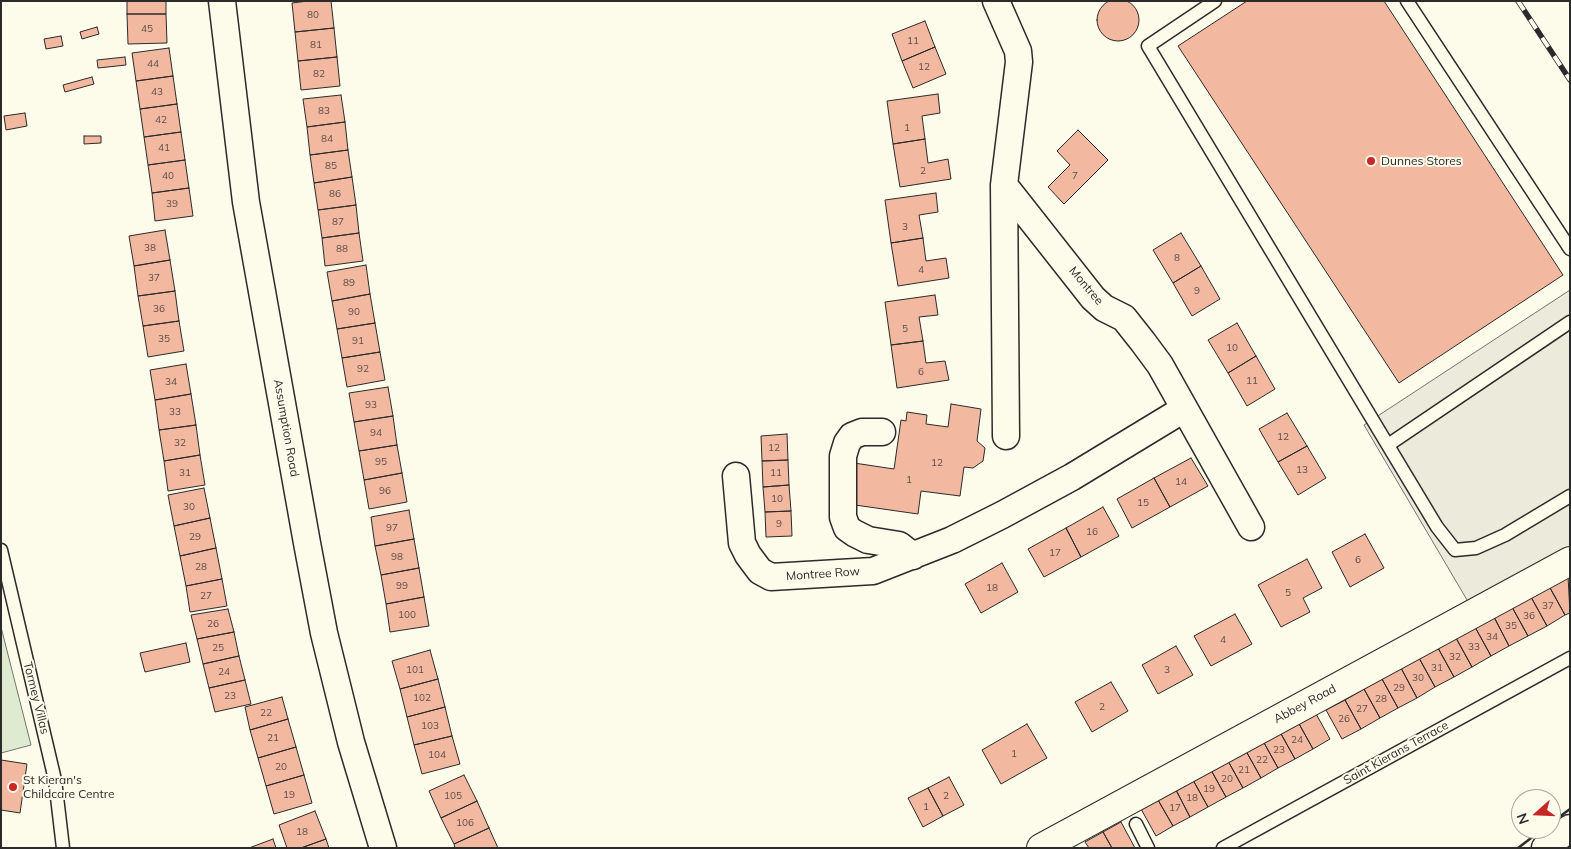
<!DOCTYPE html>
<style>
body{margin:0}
#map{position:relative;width:1571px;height:849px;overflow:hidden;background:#fdfbea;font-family:Mulish,sans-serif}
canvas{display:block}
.frame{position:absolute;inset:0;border:2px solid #2b2b2b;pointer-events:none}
.north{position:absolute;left:1511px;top:789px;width:50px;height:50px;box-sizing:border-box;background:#fdfbea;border:1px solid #a9a89e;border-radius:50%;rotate:250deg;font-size:14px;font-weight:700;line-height:20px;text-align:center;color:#2b2b2b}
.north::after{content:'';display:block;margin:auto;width:18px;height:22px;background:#c62828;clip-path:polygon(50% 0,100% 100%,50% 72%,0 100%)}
</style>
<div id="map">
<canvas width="1571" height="849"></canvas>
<div class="frame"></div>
<div class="north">N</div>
</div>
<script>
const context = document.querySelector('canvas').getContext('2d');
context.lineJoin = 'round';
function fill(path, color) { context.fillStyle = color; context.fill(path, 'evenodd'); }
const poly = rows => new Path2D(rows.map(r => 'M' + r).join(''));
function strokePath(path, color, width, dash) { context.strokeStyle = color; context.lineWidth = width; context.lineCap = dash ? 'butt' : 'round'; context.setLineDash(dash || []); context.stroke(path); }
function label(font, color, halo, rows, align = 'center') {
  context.font = font + ' Mulish,sans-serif'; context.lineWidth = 4; context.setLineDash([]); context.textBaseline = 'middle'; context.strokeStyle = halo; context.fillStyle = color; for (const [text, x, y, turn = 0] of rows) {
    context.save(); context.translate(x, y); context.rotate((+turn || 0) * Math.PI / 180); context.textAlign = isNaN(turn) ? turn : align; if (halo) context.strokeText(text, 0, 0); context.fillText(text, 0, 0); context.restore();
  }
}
const green = poly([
 [1,627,31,745,1,753,1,627]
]);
const parking = poly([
 [1570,290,1570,550,1470,605,1364,425,1570,290]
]);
const building = poly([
 '1097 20a21 21 0 1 1 42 0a21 21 0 1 1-42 0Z',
 [127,1,166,1,166,14,127,14,127,1],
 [308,1,331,1,334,28,295,32,292,3,308,1],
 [1247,1,1384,1,1563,275,1399,383,1178,46,1247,1],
 [127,14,166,14,167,43,128,44,127,14],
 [925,21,935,47,902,61,892,34,925,21],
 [97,27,99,34,82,39,80,32,97,27],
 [334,28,337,57,298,61,295,32,334,28],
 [61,36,63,46,46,49,44,39,61,36],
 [935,47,946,74,913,88,902,61,935,47],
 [169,48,173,76,136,81,132,53,169,48],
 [125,57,126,65,98,68,97,60,125,57],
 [337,57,340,86,301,90,298,61,337,57],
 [173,76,177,104,140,109,136,81,173,76],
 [92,77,94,84,65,92,63,85,92,77],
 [938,94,940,113,922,116,925,139,893,144,887,101,938,94],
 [341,95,345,122,307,127,303,99,341,95],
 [177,104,181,132,144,137,140,109,177,104],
 [25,113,27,126,6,130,4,116,25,113],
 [345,122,348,150,310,155,307,127,345,122],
 [1078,130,1108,160,1064,204,1048,187,1070,165,1057,151,1078,130],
 [181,132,185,160,148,165,144,137,181,132],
 [84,136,101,136,101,143,84,144,84,136],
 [925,139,928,163,948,159,951,179,900,187,893,144,925,139],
 [348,150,352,177,314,183,310,155,348,150],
 [185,160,189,188,152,193,148,165,185,160],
 [352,177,356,205,318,210,314,183,352,177],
 [189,188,193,216,155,221,152,193,189,188],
 [936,193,938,212,919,215,923,238,891,243,885,200,936,193],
 [356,205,359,233,322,238,318,210,356,205],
 [165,230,170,260,134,266,129,236,165,230],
 [359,233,363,261,325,266,322,238,359,233],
 [1181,233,1201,266,1173,283,1153,250,1181,233],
 [923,238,926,261,946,258,949,278,898,286,891,243,923,238],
 [170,260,175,291,138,296,134,266,170,260],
 [366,265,370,294,332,301,327,272,366,265],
 [1201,266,1220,299,1192,316,1173,283,1201,266],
 [175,291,179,321,143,326,138,296,175,291],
 [370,294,375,323,337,329,332,301,370,294],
 [935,295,938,315,919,317,923,341,891,345,885,302,935,295],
 [179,321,184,351,148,357,143,326,179,321],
 [375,323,380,352,342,358,337,329,375,323],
 [1237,323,1256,356,1228,373,1208,340,1237,323],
 [923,341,926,363,945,361,949,380,897,388,891,345,923,341],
 [380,352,385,380,347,387,342,358,380,352],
 [1256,356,1275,389,1247,406,1228,373,1256,356],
 [186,364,191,394,155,400,150,370,186,364],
 [388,387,393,416,354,422,349,393,388,387],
 [191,394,196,425,159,430,155,400,191,394],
 [951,404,981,409,977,441,985,448,983,461,973,468,964,467,960,496,921,491,918,514,848,504,854,463,894,469,901,420,906,421,907,412,927,415,926,424,948,427,951,404],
 [1287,413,1307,446,1278,462,1259,429,1287,413],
 [393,416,397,445,359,451,354,422,393,416],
 [196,425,200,455,164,461,159,430,196,425],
 [787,434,788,460,762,461,761,436,787,434],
 [397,445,402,473,364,480,359,451,397,445],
 [1307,446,1326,478,1298,495,1278,462,1307,446],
 [200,455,205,485,168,491,164,461,200,455],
 [1191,458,1208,486,1170,507,1154,478,1191,458],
 [788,460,789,485,763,487,762,461,788,460],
 [402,473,407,502,369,509,364,480,402,473],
 [1154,478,1170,507,1132,528,1117,499,1154,478],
 [789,485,791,511,765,512,763,487,789,485],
 [204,488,210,518,174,526,168,495,204,488],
 [1103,507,1119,536,1081,557,1066,528,1103,507],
 [409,510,414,539,375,546,371,517,409,510],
 [791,511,792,536,766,537,765,512,791,511],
 [210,518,216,548,180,556,174,526,210,518],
 [1066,528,1081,557,1044,577,1028,549,1066,528],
 [1365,534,1384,568,1350,587,1332,552,1365,534],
 [414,539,419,568,381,575,375,546,414,539],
 [216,548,222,579,186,586,180,556,216,548],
 [1307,559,1322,588,1303,598,1310,612,1281,627,1258,585,1307,559],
 [1002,563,1018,592,981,613,965,584,1002,563],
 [419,568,424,597,386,604,381,575,419,568],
 [1568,576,1570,613,1565,615,1549,586,1568,576],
 [222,579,227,606,190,612,186,586,222,579],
 [1549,586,1565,615,1547,626,1531,597,1549,586],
 [424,597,429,626,390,632,386,604,424,597],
 [1531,597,1547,626,1528,636,1512,607,1531,597],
 [1512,607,1528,636,1509,646,1494,617,1512,607],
 [228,609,234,632,197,639,191,615,228,609],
 [1235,614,1252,644,1211,666,1194,636,1235,614],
 [1494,617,1509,646,1491,656,1475,627,1494,617],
 [1475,627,1491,656,1472,667,1456,638,1475,627],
 [234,632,239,656,203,664,197,639,234,632],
 [1456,638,1472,667,1454,677,1438,648,1456,638],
 [186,643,190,662,145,672,140,653,186,643],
 [1176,646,1193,675,1158,694,1142,665,1176,646],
 [1438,648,1454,677,1435,687,1419,658,1438,648],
 [430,650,438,679,400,689,392,661,430,650],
 [239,656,245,680,209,688,203,664,239,656],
 [1419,658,1435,687,1417,698,1401,668,1419,658],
 [1401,668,1417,698,1398,708,1382,679,1401,668],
 [438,679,445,707,407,717,400,689,438,679],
 [1382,679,1398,708,1380,718,1364,689,1382,679],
 [245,680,251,704,215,712,209,688,245,680],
 [1111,682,1128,711,1092,732,1075,702,1111,682],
 [1364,689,1380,718,1361,729,1345,700,1364,689],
 [282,697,288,719,250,730,245,707,282,697],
 [1345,700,1361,729,1342,739,1326,710,1345,700],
 [445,707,452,736,414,745,407,717,445,707],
 [1315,712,1330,739,1313,749,1298,722,1315,712],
 [288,719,296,747,258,758,250,730,288,719],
 [1298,722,1313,749,1295,759,1280,732,1298,722],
 [1027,724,1047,758,1001,784,982,750,1027,724],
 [1280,732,1295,759,1278,768,1263,741,1280,732],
 [452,736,460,764,422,774,414,745,452,736],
 [1263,741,1278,768,1261,778,1246,751,1263,741],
 [296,747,304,775,266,786,258,758,296,747],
 [1246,751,1261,778,1243,788,1228,761,1246,751],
 [1,760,27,764,20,813,1,810,1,760],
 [1228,761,1243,788,1226,797,1211,770,1228,761],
 [1211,770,1226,797,1208,807,1193,780,1211,770],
 [304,775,312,803,274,814,266,786,304,775],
 [464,775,477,801,441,818,429,791,464,775],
 [949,777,964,805,943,816,928,788,949,777],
 [1193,780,1208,807,1190,817,1176,790,1193,780],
 [928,788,943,816,923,827,908,798,928,788],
 [1176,790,1190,817,1173,826,1158,800,1176,790],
 [1158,800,1173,826,1156,836,1141,809,1158,800],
 [477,801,489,828,454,844,441,818,477,801],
 [315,811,326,839,301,848,287,848,279,825,315,811],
 [1121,822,1135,848,1112,848,1103,832,1121,822],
 [489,828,498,848,455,848,454,844,489,828],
 [1103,832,1112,848,1089,848,1085,842,1103,832],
 [273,839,276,848,249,848,273,839],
 [326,839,329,848,301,848,326,839]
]);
const service = poly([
 [1215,1,1148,46,1437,527,1455,550,1476,548,1505,535,1570,496],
 [1407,1,1570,249],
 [1388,445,1570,322],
 [1,550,55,780,63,848],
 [1136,824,1148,848],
 [1223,848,1570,658]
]);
const minor = poly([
 [222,1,246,202,307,543,324,633,351,742,383,848],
 [996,1,1018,51,1019,62,1004,185,1006,436],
 [1004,185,1093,298,1104,308,1124,318,1143,342,1160,365,1251,527],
 [882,432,862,432,852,436,847,443,843,456,843,517,847,528,854,533,868,540,899,545,913,556],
 [736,476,742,543,748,555,760,571,771,577,873,571,952,540,1002,515,1072,477,1184,409],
 [1545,848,1570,828]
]);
const tertiary = poly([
 [1041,848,1570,561]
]);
const rail = poly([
 [1518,1,1570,80]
]);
const wall = poly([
 [1551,823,1570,809],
 [1518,848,1543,829]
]);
const markers = [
 [1371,161,5,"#c62828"],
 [13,787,5,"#c62828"]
];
const numberNames = [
 ["80",313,15],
 ["45",147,29],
 ["11",913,41],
 ["81",316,45],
 ["44",153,64],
 ["12",924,67],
 ["82",319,74],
 ["43",157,92],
 ["83",324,111],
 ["42",161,120],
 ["1",907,128],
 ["84",327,139],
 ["41",164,148],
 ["85",331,166],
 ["2",923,171],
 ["40",168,176],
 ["7",1075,176],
 ["86",335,194],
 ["39",172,204],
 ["87",338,222],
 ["3",905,227],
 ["38",150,248],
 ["88",342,249],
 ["8",1177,258],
 ["4",921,270],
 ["37",154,278],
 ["89",349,283],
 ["9",1197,291],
 ["36",159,309],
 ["90",354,312],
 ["5",905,329],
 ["35",164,339],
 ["91",358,341],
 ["10",1232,348],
 ["92",363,369],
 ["6",921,372],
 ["11",1252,381],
 ["34",171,382],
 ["93",371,405],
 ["33",175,412],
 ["94",376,433],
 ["12",1283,437],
 ["32",180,443],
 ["12",774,448],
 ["95",381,462],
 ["12",937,463],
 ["13",1302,470],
 ["31",185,473],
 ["11",776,473],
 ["1",909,480],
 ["14",1181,482],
 ["96",385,491],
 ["10",777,499],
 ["15",1143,503],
 ["30",189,507],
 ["9",779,524],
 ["97",392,528],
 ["16",1092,532],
 ["29",195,537],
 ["17",1055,553],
 ["98",397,557],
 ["6",1358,560],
 ["28",201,567],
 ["99",402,586],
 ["18",992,588],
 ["5",1288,593],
 ["27",206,596],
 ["37",1548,606],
 ["100",407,615],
 ["36",1529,616],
 ["26",213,624],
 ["35",1511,626],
 ["34",1492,637],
 ["4",1223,640],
 ["33",1474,647],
 ["25",218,648],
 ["32",1455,657],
 ["31",1437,668],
 ["101",415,670],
 ["3",1167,670],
 ["24",224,672],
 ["30",1418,678],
 ["29",1399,688],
 ["23",230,696],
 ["102",422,698],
 ["28",1381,699],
 ["2",1102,707],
 ["27",1362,709],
 ["22",266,713],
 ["26",1344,719],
 ["103",430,726],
 ["21",273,738],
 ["24",1297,740],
 ["23",1279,750],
 ["1",1014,754],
 ["104",437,755],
 ["22",1262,760],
 ["20",281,767],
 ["21",1244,770],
 ["20",1227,779],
 ["19",1209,789],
 ["19",289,795],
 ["105",453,796],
 ["2",946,796],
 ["18",1192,798],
 ["1",926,807],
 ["17",1175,808],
 ["106",465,823],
 ["18",302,832]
];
const poiNames = [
 ["Dunnes Stores",1381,161],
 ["St Kieran's",23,780],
 ["Childcare Centre",23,794]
];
const streetNames = [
 ["Montree",1086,286,50],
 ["Assumption Road",286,428,80],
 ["Montree Row",823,574,-4],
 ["Tormey Villas",36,698,76],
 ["Abbey Road",1305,704,-28],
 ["Saint Kierans Terrace",1396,753,-29]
];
fill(green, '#deebd1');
strokePath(green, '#74746e', 1);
fill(parking, '#eceadb');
strokePath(parking, '#74746e', 1);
fill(building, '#f2b8a0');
strokePath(building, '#2b2b2b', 1);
strokePath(service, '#2b2b2b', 15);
strokePath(minor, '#2b2b2b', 29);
strokePath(tertiary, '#2b2b2b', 30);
strokePath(service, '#fdfbea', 12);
strokePath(minor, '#fdfbea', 26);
strokePath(tertiary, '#fdfbea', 28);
strokePath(rail, '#2b2b2b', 5.5);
strokePath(rail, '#fdfbea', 4, [11]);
strokePath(wall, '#2b2b2b', 2.5);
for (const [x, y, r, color] of markers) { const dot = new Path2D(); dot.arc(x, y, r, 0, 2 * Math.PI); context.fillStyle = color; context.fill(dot); strokePath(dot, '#fdfbea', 2); }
label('10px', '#5d4e48', null, numberNames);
label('12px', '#2b2b2b', '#fdfbea', poiNames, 'left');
label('12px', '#2b2b2b', '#fdfbea', streetNames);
</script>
